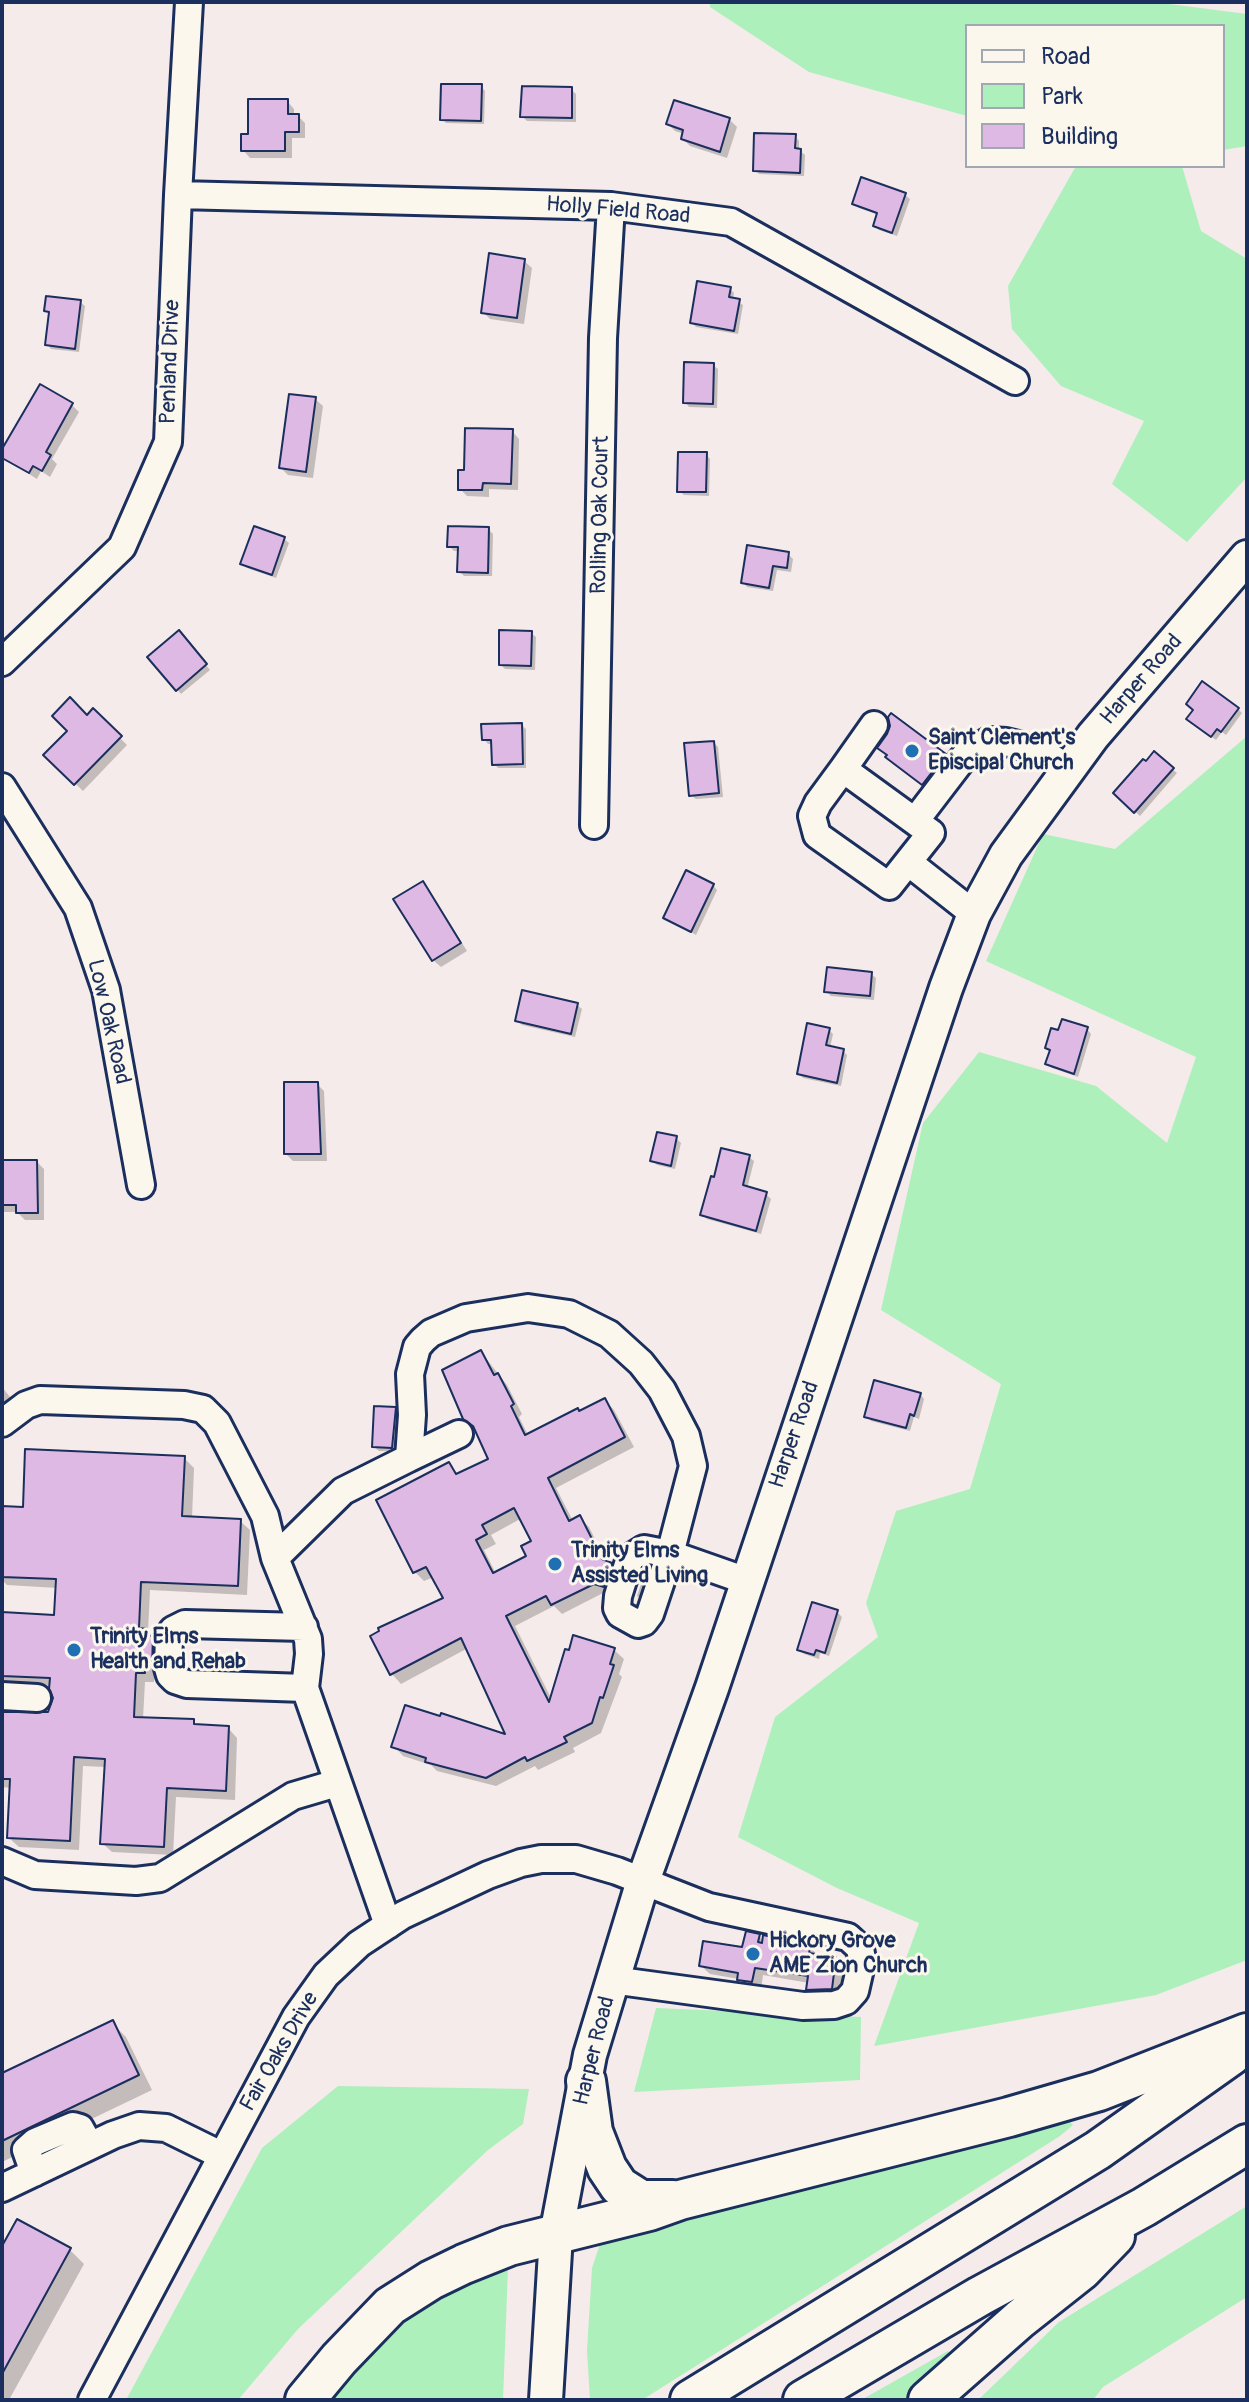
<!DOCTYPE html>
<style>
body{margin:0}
#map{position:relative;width:1249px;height:2402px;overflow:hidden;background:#f5ebea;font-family:Pangolin,sans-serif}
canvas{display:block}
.frame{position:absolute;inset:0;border:4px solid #1b2f5e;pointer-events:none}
.legend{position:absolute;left:965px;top:24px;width:260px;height:144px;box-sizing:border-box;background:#fbf7ec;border:2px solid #a1a7b3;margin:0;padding:10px 14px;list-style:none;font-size:24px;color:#1b2f5e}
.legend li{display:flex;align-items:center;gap:16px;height:40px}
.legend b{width:40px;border:2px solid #a1a7b3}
</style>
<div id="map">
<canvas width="1249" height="2402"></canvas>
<div class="frame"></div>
<ul class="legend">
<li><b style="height:10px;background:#fbf7ec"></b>Road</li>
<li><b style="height:22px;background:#adf0bb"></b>Park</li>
<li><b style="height:22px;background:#deb9e3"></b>Building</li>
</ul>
</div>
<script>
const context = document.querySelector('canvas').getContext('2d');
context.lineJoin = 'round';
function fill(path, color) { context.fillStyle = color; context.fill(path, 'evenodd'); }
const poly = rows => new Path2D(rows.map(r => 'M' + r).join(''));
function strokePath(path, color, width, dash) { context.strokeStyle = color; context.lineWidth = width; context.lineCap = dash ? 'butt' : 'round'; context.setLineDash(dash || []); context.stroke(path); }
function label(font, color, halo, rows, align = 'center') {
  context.font = font + ' Pangolin,sans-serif'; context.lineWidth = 6; context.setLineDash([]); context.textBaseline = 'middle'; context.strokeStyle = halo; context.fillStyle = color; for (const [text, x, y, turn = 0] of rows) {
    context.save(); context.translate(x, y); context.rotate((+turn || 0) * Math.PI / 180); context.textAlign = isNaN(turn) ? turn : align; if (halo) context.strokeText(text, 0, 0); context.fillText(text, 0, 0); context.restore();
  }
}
const green = poly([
 [710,2,1154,2,1247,14,1247,146,1223,150,1223,26,967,26,967,116,809,72,710,7],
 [1076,166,1182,166,1201,231,1247,259,1247,477,1187,542,1112,484,1144,421,1061,386,1012,329,1008,286],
 [1247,736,1247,1960,1156,1995,874,2046,919,1923,837,1888,738,1837,775,1717,878,1637,866,1603,896,1511,970,1489,1001,1384,881,1310,923,1123,979,1052,1096,1086,1167,1143,1196,1057,986,961,1043,834,1115,849],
 [656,2008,861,2017,860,2080,634,2092],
 [338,2086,529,2089,523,2124,488,2150,298,2329,238,2400,126,2400,262,2148],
 [1067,2118,1073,2125,1060,2136,642,2400,590,2400,587,2351,592,2268,600,2244,608,2238],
 [1247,2206,1247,2297,1103,2387,1093,2400,978,2400,1059,2322],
 [504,2260,508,2267,503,2400,324,2400,414,2307],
 [948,2351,954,2359,909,2400,861,2400]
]);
const shadow = poly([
 [481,86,485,91,484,124,446,123,442,119],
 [571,89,576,94,576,122,527,121,522,116],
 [287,101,294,109,294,116,298,116,305,123,305,138,292,138,292,158,250,158,243,150,250,136],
 [729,119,737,127,727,158,690,146,683,139,684,134,675,131,668,124],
 [795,136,799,141,799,150,805,155,804,176,759,174,755,170],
 [905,195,910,199,897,236,879,230,875,225,879,215,859,208,854,203],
 [524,261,532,268,524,324,490,319,483,312],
 [730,289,734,293,733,299,743,305,738,334,696,327,692,323],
 [80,302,85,306,79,352,51,349,47,344,51,314,47,310],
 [713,365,718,369,717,408,689,407,685,402],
 [315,399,323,406,313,478,288,475,281,468],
 [72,405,79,412,52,459,57,464,50,477,41,471,37,479,2,457,2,453],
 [512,431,519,439,518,490,489,489,489,497,467,496,460,489,466,472],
 [706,454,710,459,709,496,684,495,679,491],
 [488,529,493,534,492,576,464,576,459,571,460,551,454,551,449,546],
 [284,539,289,543,276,578,247,568,242,564],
 [788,554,793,559,791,572,777,570,773,591,747,587,743,582],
 [531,633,536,637,535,670,505,669,501,665],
 [183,637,210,670,181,694,177,689],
 [1238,709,1242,713,1226,735,1222,732,1216,740,1193,723],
 [93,711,127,745,83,791,46,755],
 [521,725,526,729,526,768,498,768,494,764,493,744,488,744,484,739],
 [714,743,718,747,723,797,696,799,691,795],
 [1154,754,1177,773,1140,816,1115,793],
 [945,756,954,765,933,794,887,757],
 [422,883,429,890,467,951,441,967,433,960],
 [713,885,717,890,696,935,666,918],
 [871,974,876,978,874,1000,831,996,826,991],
 [577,1005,582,1009,575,1037,522,1025,517,1020],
 [1087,1029,1091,1034,1078,1077,1052,1068,1047,1064,1051,1052,1047,1048],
 [829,1030,833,1034,830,1048,843,1051,847,1055,841,1086,803,1078,799,1074],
 [317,1084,324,1091,327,1161,293,1161,286,1154],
 [676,1138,681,1143,675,1169,657,1165,652,1160],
 [749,1157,754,1161,747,1189,766,1194,771,1199,761,1234,707,1219,703,1215],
 [2,1162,37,1162,44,1169,44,1220,25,1220,17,1212,2,1212],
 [481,1352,507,1385,522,1414,519,1417,528,1435,605,1400,614,1410,634,1447,556,1488,573,1521,580,1518,589,1527,607,1563,620,1574,614,1595,605,1592,562,1614,554,1606,515,1626,552,1700,614,1650,624,1659,619,1674,622,1677,601,1733,573,1748,575,1752,538,1770,535,1766,496,1786,437,1771,431,1765,403,1756,394,1746,509,1737,468,1648,401,1684,392,1674,445,1599,434,1577,424,1581,415,1572,448,1464,459,1475,490,1460],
 [522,1518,534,1542,529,1557,496,1574,484,1550,496,1544,491,1535],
 [2,1387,14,1402,2,1411],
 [920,1394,924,1399,919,1419,914,1417,910,1431,871,1421,867,1416],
 [395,1409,399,1414,397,1451,379,1451,374,1447],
 [184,1458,194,1468,192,1518,240,1521,250,1530,247,1595,150,1590,148,1633,162,1648,161,1674,154,1674,154,1682,145,1682,143,1719,193,1721,199,1727,228,1728,237,1738,235,1800,176,1797,173,1855,112,1852,102,1843,106,1767,83,1766,79,1850,19,1847,9,1838,11,1788,2,1787,2,1713,50,1714,55,1698,51,1687,2,1684,2,1614,56,1617,57,1588,7,1585,2,1580,2,1508,24,1509],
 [644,1575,647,1577,640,1598,637,1596],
 [837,1612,842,1617,829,1656,820,1653,819,1659,804,1654,799,1649],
 [759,1936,764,1942,810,1947,819,1957,835,1959,844,1968,840,1997,817,1998,808,1989,809,1983,763,1975,761,1990,748,1988,739,1979,710,1974,701,1966,743,1949],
 [112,2023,126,2037,152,2090,2,2162,2,2075],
 [2,2250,70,2250,84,2264,9,2400,2,2400]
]);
const building = poly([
 [441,84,482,84,481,121,440,120,441,84],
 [522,86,572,87,572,118,520,117,522,86],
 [248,99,288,99,288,114,299,114,299,132,285,132,285,151,241,151,241,134,248,134,248,99],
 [674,100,730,118,720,152,681,139,683,130,666,124,674,100],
 [754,133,796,134,795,148,801,149,800,173,753,171,754,133],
 [861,177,906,193,892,233,873,226,877,213,852,204,861,177],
 [489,253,525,259,517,318,481,313,489,253],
 [697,281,731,287,729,297,740,299,734,331,690,323,697,281],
 [46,296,81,300,75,349,45,345,49,312,44,311,46,296],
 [684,362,714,363,713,404,683,403,684,362],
 [40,384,73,403,46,452,51,455,42,471,33,466,29,473,2,458,2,449,40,384],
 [289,394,316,397,306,472,279,468,289,394],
 [465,428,513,429,511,484,483,483,482,490,458,490,458,470,464,470,465,428],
 [678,452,707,452,706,492,677,492,678,452],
 [254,526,285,537,272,575,240,564,254,526],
 [448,526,489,527,488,573,457,572,458,547,447,547,448,526],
 [747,545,789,552,787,568,773,566,769,588,741,583,747,545],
 [179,630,207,664,176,691,147,657,179,630],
 [499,630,532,631,531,666,499,665,499,630],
 [1202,681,1239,708,1221,732,1217,729,1211,737,1186,719,1193,710,1186,704,1202,681],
 [70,697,87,715,93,708,122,736,74,785,43,755,67,731,52,716,70,697],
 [891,713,946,754,922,785,885,757,887,755,877,748,887,734,890,726,888,717,891,713],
 [522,723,523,764,492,765,491,740,482,740,481,724,522,723],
 [714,741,719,793,689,796,684,743,714,741],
 [1154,751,1174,768,1134,813,1113,793,1143,759,1146,761,1154,751],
 [686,870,714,884,691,932,663,918,686,870],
 [423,881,461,943,432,961,393,899,423,881],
 [827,967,872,972,870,996,824,992,827,967],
 [522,990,578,1003,571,1034,515,1021,522,990],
 [1062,1019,1088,1027,1074,1074,1045,1064,1050,1050,1045,1048,1051,1028,1058,1030,1062,1019],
 [807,1023,830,1028,826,1045,844,1049,837,1083,797,1074,807,1023],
 [284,1082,318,1082,321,1154,284,1154,284,1082],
 [657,1132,677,1136,671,1166,650,1161,657,1132],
 [721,1148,750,1155,743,1185,767,1192,756,1231,700,1215,711,1176,714,1177,721,1148],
 [2,1160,37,1160,38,1213,16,1213,16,1205,2,1205,2,1160],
 [481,1350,494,1375,498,1373,514,1404,511,1406,525,1435,578,1408,579,1411,605,1398,625,1437,548,1478,569,1521,580,1515,602,1559,612,1563,604,1587,594,1584,551,1605,546,1596,506,1616,549,1702,565,1649,569,1650,573,1635,615,1648,610,1664,614,1665,603,1698,600,1697,592,1723,564,1737,567,1742,527,1761,525,1757,486,1778,425,1762,426,1758,391,1747,405,1705,440,1716,441,1713,505,1734,461,1638,390,1675,370,1636,379,1631,378,1628,443,1598,426,1567,413,1573,376,1500,449,1462,456,1474,488,1459,473,1426,463,1419,442,1370,481,1350],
 [514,1508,531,1541,521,1546,526,1556,493,1573,476,1540,487,1534,482,1525,514,1508],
 [874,1380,921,1393,914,1416,910,1414,906,1428,864,1417,874,1380],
 [374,1406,396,1407,392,1448,372,1447,374,1406],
 [25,1449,185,1456,182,1516,241,1519,238,1586,141,1582,139,1628,147,1629,146,1635,153,1636,152,1665,145,1665,145,1673,136,1673,134,1717,194,1719,194,1724,229,1726,226,1791,167,1788,164,1847,100,1844,105,1759,74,1757,70,1841,7,1838,10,1779,2,1779,2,1712,48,1712,53,1698,49,1689,50,1678,2,1676,2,1612,54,1615,56,1579,2,1577,2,1506,23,1507,25,1449],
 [812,1602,838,1610,825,1653,816,1650,814,1655,797,1650,812,1602],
 [746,1931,760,1934,758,1942,762,1943,763,1935,811,1945,809,1953,836,1957,832,1989,806,1990,808,1976,755,1968,752,1982,737,1980,738,1973,699,1966,703,1941,742,1947,746,1931],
 [113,2020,139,2075,2,2141,2,2073,113,2020],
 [17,2219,71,2248,2,2374,2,2246,17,2219]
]);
const minor = poly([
 [178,195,611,206,731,222,1015,381],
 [2,662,122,547,168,442,178,195,189,2],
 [843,769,874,725],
 [2,787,78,908,106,990,141,1185],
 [915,821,967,753,989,741,1006,742,1039,750,1069,769],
 [594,825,603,338,611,206],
 [908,862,931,833,843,769,818,803,812,816,817,835,889,886,908,862,974,914],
 [2,1423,26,1405,40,1400,184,1405,203,1409,217,1423,265,1516,275,1558],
 [409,1458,459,1434],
 [304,1627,185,1624,173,1630,169,1636,168,1668,170,1675,175,1680,187,1684,305,1688],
 [2,1696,37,1698],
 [2,1861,35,1875,136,1881,160,1878,293,1796,337,1783],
 [388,1925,305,1688,309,1654,308,1639,275,1558,343,1491,409,1458,412,1415,410,1374,417,1347,423,1340,431,1333,466,1318,528,1308,569,1314,609,1334,641,1363,662,1390,686,1436,693,1466,670,1554,650,1614,644,1622,638,1624,620,1614,617,1608,618,1596,630,1558,644,1549,670,1554,747,1581],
 [34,2173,26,2150,35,2142,73,2126,80,2128,90,2146],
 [2,2188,113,2135,139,2126,166,2128,221,2155],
 [92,2400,296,2017,326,1975,359,1944,403,1915,488,1875,521,1863,541,1859,576,1859,617,1871,709,1907,848,1937,860,1948,862,1960,855,1991,846,2001,834,2005,803,2006,612,1980]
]);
const major = poly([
 [546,2400,556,2235,590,2055,643,1881,712,1688,946,988,974,914,1006,855,1093,736,1247,557]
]);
const highway = poly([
 [586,2081,593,2132,607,2168,619,2186,641,2200,673,2200],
 [305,2400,339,2359,390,2306,431,2280,464,2264,509,2246,649,2211,680,2200,1009,2117,1099,2091,1247,2033],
 [690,2400,1098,2150,1232,2055],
 [803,2400,980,2296,1144,2207,1247,2144],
 [928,2400,1020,2319,1082,2270,1115,2236]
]);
const markers = [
 [912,751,8,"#1f6fb2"],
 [555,1564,8,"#1f6fb2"],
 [74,1650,8,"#1f6fb2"],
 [753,1954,8,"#1f6fb2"]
];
const streetNames = [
 ["Holly Field Road",618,211,5],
 ["Penland Drive",171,362,-88],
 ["Rolling Oak Court",601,515,-89],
 ["Harper Road",1142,680,-49],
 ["Low Oak Road",108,1022,77],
 ["Harper Road",795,1435,-71],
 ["Harper Road",595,2051,-76],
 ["Fair Oaks Drive",280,2052,-60]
];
const poiNames = [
 ["Saint Clement's",928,738],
 ["Episcipal Church",928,763],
 ["Trinity Elms",571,1551],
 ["Assisted Living",571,1576],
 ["Trinity Elms",90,1637],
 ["Health and Rehab",90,1662],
 ["Hickory Grove",769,1941],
 ["AME Zion Church",769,1966]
];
fill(green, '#adf0bb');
fill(shadow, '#0003');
fill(building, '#deb9e3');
strokePath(building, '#1b2f5e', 2);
strokePath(minor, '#1b2f5e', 32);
strokePath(major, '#1b2f5e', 38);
strokePath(highway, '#1b2f5e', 44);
strokePath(minor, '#fbf7ec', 26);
strokePath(major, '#fbf7ec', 32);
strokePath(highway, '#fbf7ec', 38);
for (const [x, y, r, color] of markers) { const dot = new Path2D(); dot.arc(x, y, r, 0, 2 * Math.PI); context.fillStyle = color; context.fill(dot); strokePath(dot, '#fbf7ec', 3); }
label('22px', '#1b2f5e', '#fbf7ec', streetNames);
label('bold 22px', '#1b2f5e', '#fbf7ec', poiNames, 'left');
</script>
